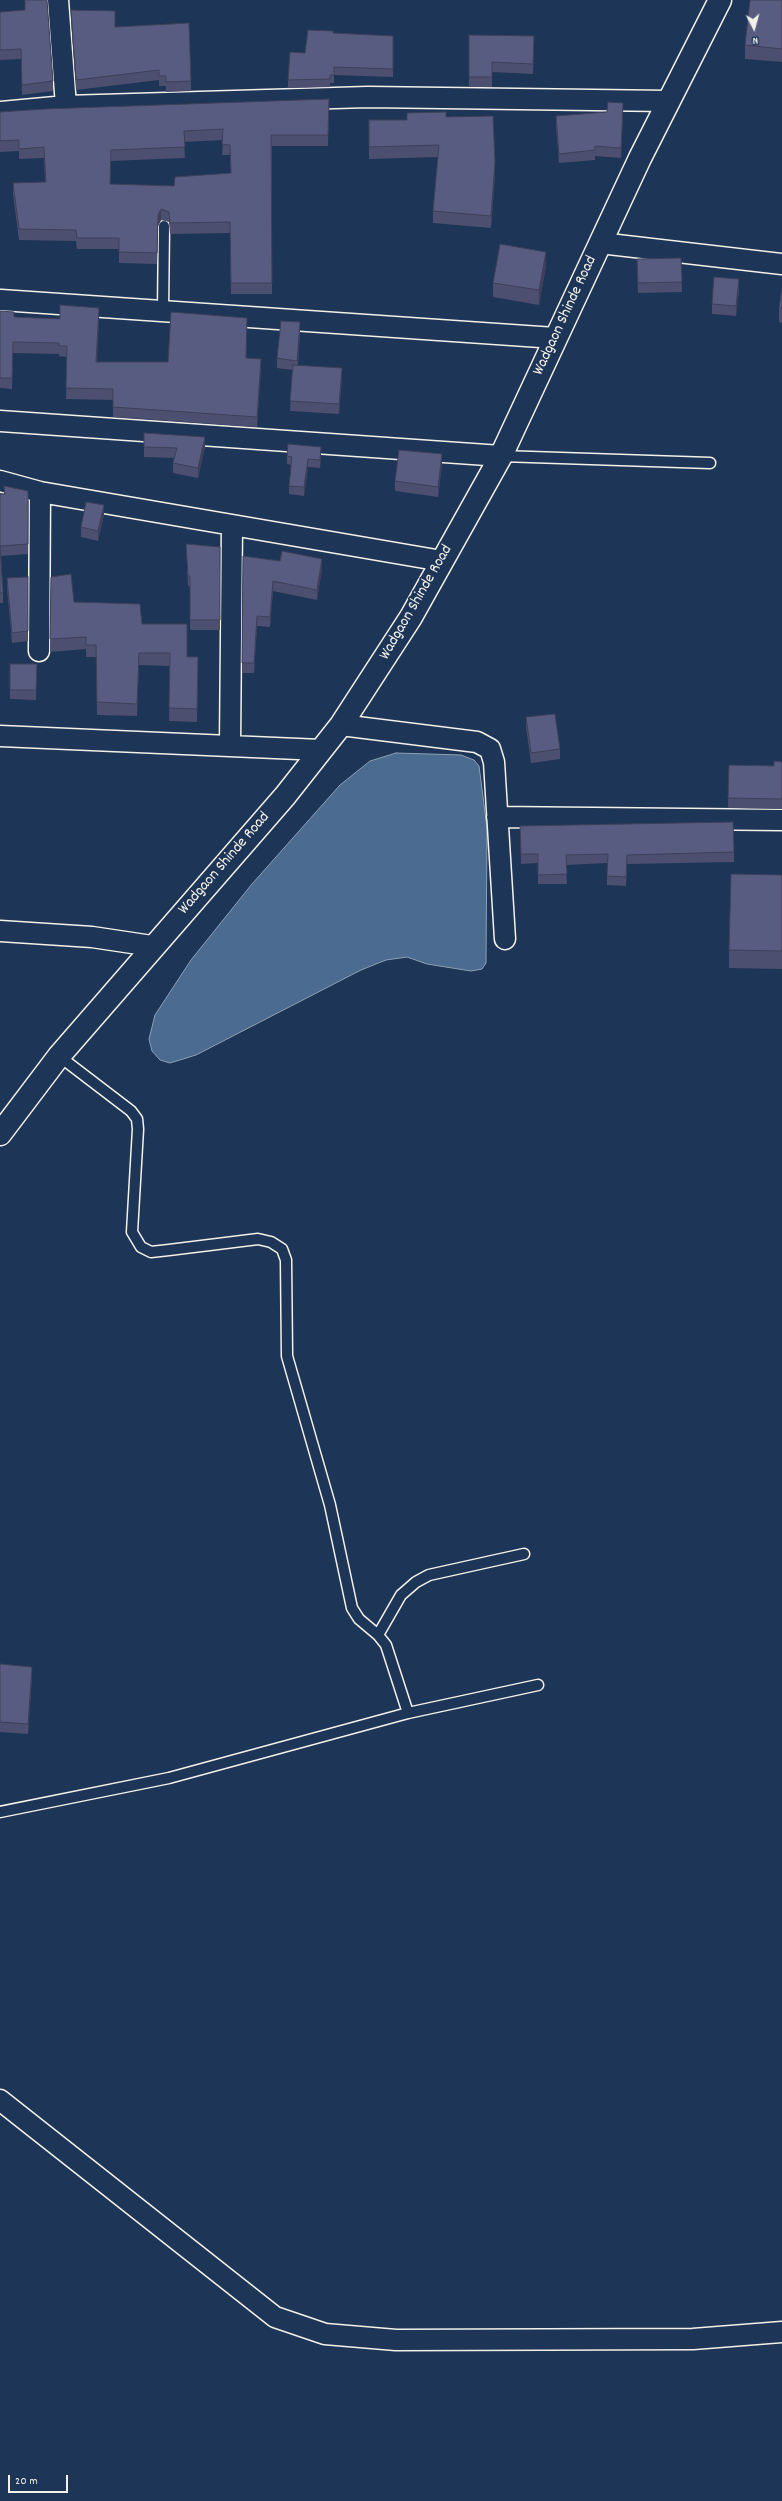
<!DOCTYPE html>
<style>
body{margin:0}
#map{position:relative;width:782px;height:2501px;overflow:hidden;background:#1d3557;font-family:Dekko,sans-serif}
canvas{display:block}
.north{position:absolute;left:734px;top:8px;width:40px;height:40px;-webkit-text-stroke:3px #1d3557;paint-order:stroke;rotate:174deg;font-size:11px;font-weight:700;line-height:16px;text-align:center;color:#f4f1e8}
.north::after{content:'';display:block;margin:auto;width:14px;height:18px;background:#f4f1e8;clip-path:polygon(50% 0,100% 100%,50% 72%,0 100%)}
.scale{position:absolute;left:8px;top:2475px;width:60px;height:18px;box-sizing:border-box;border:2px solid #f4f1e8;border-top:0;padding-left:5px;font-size:12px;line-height:14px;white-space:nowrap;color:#f4f1e8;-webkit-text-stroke:3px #1d3557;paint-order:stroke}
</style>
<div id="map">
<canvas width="782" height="2501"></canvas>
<div class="north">N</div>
<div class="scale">20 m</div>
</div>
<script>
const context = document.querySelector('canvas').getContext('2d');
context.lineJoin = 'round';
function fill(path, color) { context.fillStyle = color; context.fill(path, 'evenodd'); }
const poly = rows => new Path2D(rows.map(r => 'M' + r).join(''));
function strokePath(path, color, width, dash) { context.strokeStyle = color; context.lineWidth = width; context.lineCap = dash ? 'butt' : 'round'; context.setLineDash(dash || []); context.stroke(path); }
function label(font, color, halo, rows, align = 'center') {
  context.font = font + ' Dekko,sans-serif'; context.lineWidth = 3.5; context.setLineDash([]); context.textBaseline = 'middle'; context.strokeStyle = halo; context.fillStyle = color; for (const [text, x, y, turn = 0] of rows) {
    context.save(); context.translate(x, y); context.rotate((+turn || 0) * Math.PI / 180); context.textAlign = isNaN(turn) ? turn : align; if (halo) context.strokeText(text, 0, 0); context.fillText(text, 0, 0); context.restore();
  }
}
const water = poly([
 [396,753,461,755,474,760,479,766,487,828,486,963,482,969,471,971,427,964,407,957,386,960,361,970,196,1055,170,1063,160,1060,152,1051,149,1039,155,1015,191,960,252,884,340,785,370,761,396,753]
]);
const service = poly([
 [163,311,164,226],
 [501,456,710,463],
 [59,1056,131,1111,137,1119,138,1129,132,1232,141,1247,151,1252,169,1250,258,1239,271,1242,282,1249,286,1260,287,1356,330,1505,352,1608,359,1619,378,1635,386,1645,408,1713],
 [378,1635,401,1595,416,1582,429,1575,524,1554],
 [0,1812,169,1778,408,1713,538,1685]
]);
const minor = poly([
 [58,0,66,106],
 [0,112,66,106,368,97,668,101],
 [600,243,782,264],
 [1,300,555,338],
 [0,421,501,456],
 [0,481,40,492,442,561],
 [39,651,40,492],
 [341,725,477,742,490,749,494,762,505,939],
 [0,736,321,750],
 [230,746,232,525],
 [497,817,782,820],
 [0,931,92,937,152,946],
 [0,2100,275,2317,325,2334,396,2340,693,2339,782,2332]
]);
const tertiary = poly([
 [0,1134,59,1056,285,796,341,725,411,617,501,456,640,158,720,0]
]);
const wall = poly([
 [25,0,47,0,53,81,53,91,22,95,21,59,0,60,0,12,25,10],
 [782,0,782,62,745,59,745,45],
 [71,10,115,27,191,81,191,91,166,92,166,86,159,86,159,80,76,90,71,20],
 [333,33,393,36,393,77,334,75,334,83,330,83,330,87,288,88,288,80,305,53],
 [469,35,534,46,533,74,492,72,492,87,469,87],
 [329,110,328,146,272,146,272,294,231,294,230,233,170,234,169,222,161,220,158,226,157,264,119,263,119,249,77,249,76,241,19,240,13,194,13,183,45,182,44,158,19,159,19,151,0,152,0,112],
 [223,140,222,155,230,155,231,173,174,186,110,184,111,161,185,158,184,142],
 [623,113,621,158,595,156,595,160,559,163,556,126,556,116],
 [446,117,495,175,491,228,433,223,433,211,438,157,369,159,369,120,407,120],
 [681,258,682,292,638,293,637,259],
 [546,266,539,305,493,297,493,283],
 [782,288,782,323,779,322,779,308],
 [739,289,736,316,712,314,712,304],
 [0,311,14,317,60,319,99,318,97,362,168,362,246,358,261,369,257,427,113,417,113,400,66,399,67,357,59,356,59,354,13,353,12,389,0,388],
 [300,332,298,366,342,378,339,414,290,411,292,370,277,368,277,358],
 [144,433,205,447,198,478,173,473,173,463,174,458,144,457],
 [321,455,320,468,308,467,304,496,289,494,289,486,291,465,287,464,287,456],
 [442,464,438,497,395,491,395,481],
 [4,486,28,491,28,554,1,556,3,593,3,603,0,603,0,494,4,494],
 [104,515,98,541,81,537,81,527],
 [186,544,220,547,220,630,190,630,190,586,188,586],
 [243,556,322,569,317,600,273,591,270,627,257,626,254,673,242,673],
 [28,577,28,641,12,643,7,588,7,578],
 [51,577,74,602,142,624,187,657,198,669,197,722,169,721,170,666,139,665,137,716,97,715,96,657,86,657,86,649,50,652],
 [10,664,37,664,36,700,10,699],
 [526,717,560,749,560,759,531,763,526,727],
 [782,762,782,809,728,808,729,765,774,766],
 [520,826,734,852,734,862,627,864,626,886,607,885,607,863,566,865,567,884,538,884,538,863,521,864],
 [782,875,782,969,729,968,729,950],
 [0,1664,32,1677,28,1734,0,1732]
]);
const shadedWall = poly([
 [534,36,534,46,533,74,533,64],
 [623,103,623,113,621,158,621,148],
 [495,162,495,175,491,228,491,216],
 [161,209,161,220,158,226,157,264,158,215],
 [546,252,546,266,539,305,539,290],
 [739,279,739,289,736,316,736,306],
 [99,308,99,318,96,372,96,362],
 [300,322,300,332,297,371,297,361],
 [261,359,261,369,257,427,257,417],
 [342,368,342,378,339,414,339,404],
 [205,437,205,447,198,478,198,468],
 [321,447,321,455,320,468,320,460],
 [442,454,442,464,438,497,438,487],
 [308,459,308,467,304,496,304,487],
 [104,505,104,515,98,541,98,531],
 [322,559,322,569,317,600,317,590],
 [273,581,273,591,270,627,270,617],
 [257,616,257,626,254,673,254,663],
 [139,653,139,665,137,716,137,704],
 [32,1667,32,1677,28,1734,28,1724]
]);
const building = poly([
 [25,0,47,0,53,81,22,85,21,49,0,50,0,12,25,10,25,0],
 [750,0,782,0,782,49,745,45,750,0],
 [71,10,115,11,115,27,189,23,191,81,166,82,166,76,159,76,159,70,76,80,71,10],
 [308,30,333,31,333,33,393,36,393,69,334,67,334,75,330,75,330,79,288,80,290,52,305,53,308,30],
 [469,35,534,36,533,64,492,62,492,77,469,77,469,35],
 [329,99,328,135,271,135,272,283,231,283,230,222,170,223,169,212,161,209,158,215,157,253,119,252,119,238,77,238,76,230,19,229,13,183,46,182,44,147,19,149,19,140,0,141,0,112,45,109,329,99],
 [223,129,222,144,230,145,231,173,175,177,174,186,110,184,111,150,185,147,184,131,223,129],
 [608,102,623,103,621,148,595,146,595,150,559,154,556,116,607,112,608,102],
 [446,112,446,117,493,116,495,162,491,216,433,211,439,145,369,147,369,120,407,120,407,113,446,112],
 [500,244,546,252,539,290,493,283,500,244],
 [681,258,682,282,638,283,637,259,681,258],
 [714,277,739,279,736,306,712,304,714,277],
 [782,288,782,308,779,308,782,288],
 [60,305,99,308,96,362,168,362,171,312,247,318,246,358,261,359,257,417,113,407,113,389,66,388,67,346,59,346,59,343,13,342,12,378,0,378,0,311,14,312,14,317,60,319,60,305],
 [281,321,300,322,297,361,277,358,281,321],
 [293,365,342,368,339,404,290,401,293,365],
 [144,433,205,437,198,468,173,463,177,448,144,447,144,433],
 [288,444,321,447,320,460,308,459,304,487,289,486,292,457,287,456,288,444],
 [399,450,442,454,438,487,395,481,399,450],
 [4,486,28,491,28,544,0,546,0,494,5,494,4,486],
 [86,502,104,505,98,531,81,527,86,502],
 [186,544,220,547,220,620,190,620,190,576,188,576,186,544],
 [0,546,3,593,0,593,0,546],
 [282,551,322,559,317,590,273,581,270,617,257,616,254,663,242,663,243,556,280,561,282,551],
 [71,574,74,602,140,604,142,624,187,624,187,657,198,657,197,709,169,708,170,653,139,653,137,704,97,702,96,645,86,645,86,637,50,639,51,577,71,574],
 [28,577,28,631,12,633,7,578,28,577],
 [10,664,37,664,36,690,10,690,10,664],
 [555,714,560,749,531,753,526,717,555,714],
 [774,761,782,762,782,799,728,798,729,765,774,766,774,761],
 [733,822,734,852,627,855,626,877,607,876,608,854,566,855,567,874,538,875,538,854,521,854,520,826,733,822],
 [731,874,782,875,782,951,729,950,731,874],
 [0,1664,32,1667,28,1724,0,1722,0,1664]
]);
const streetNames = [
 ["Wadgaon Shinde Road",566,316,-65],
 ["Wadgaon Shinde Road",417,603,-60],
 ["Wadgaon Shinde Road",225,864,-49]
];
fill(water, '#4b6b90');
strokePath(water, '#8fa1b3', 1);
strokePath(service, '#f4f1e8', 13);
strokePath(minor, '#f4f1e8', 23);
strokePath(tertiary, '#f4f1e8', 25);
strokePath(service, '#1d3557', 10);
strokePath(minor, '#1d3557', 20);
strokePath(tertiary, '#1d3557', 22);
fill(wall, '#4c4f6f');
fill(shadedWall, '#3e405a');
fill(building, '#585c81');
strokePath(building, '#3e405a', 1);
label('16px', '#f4f1e8', '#1d3557', streetNames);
</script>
